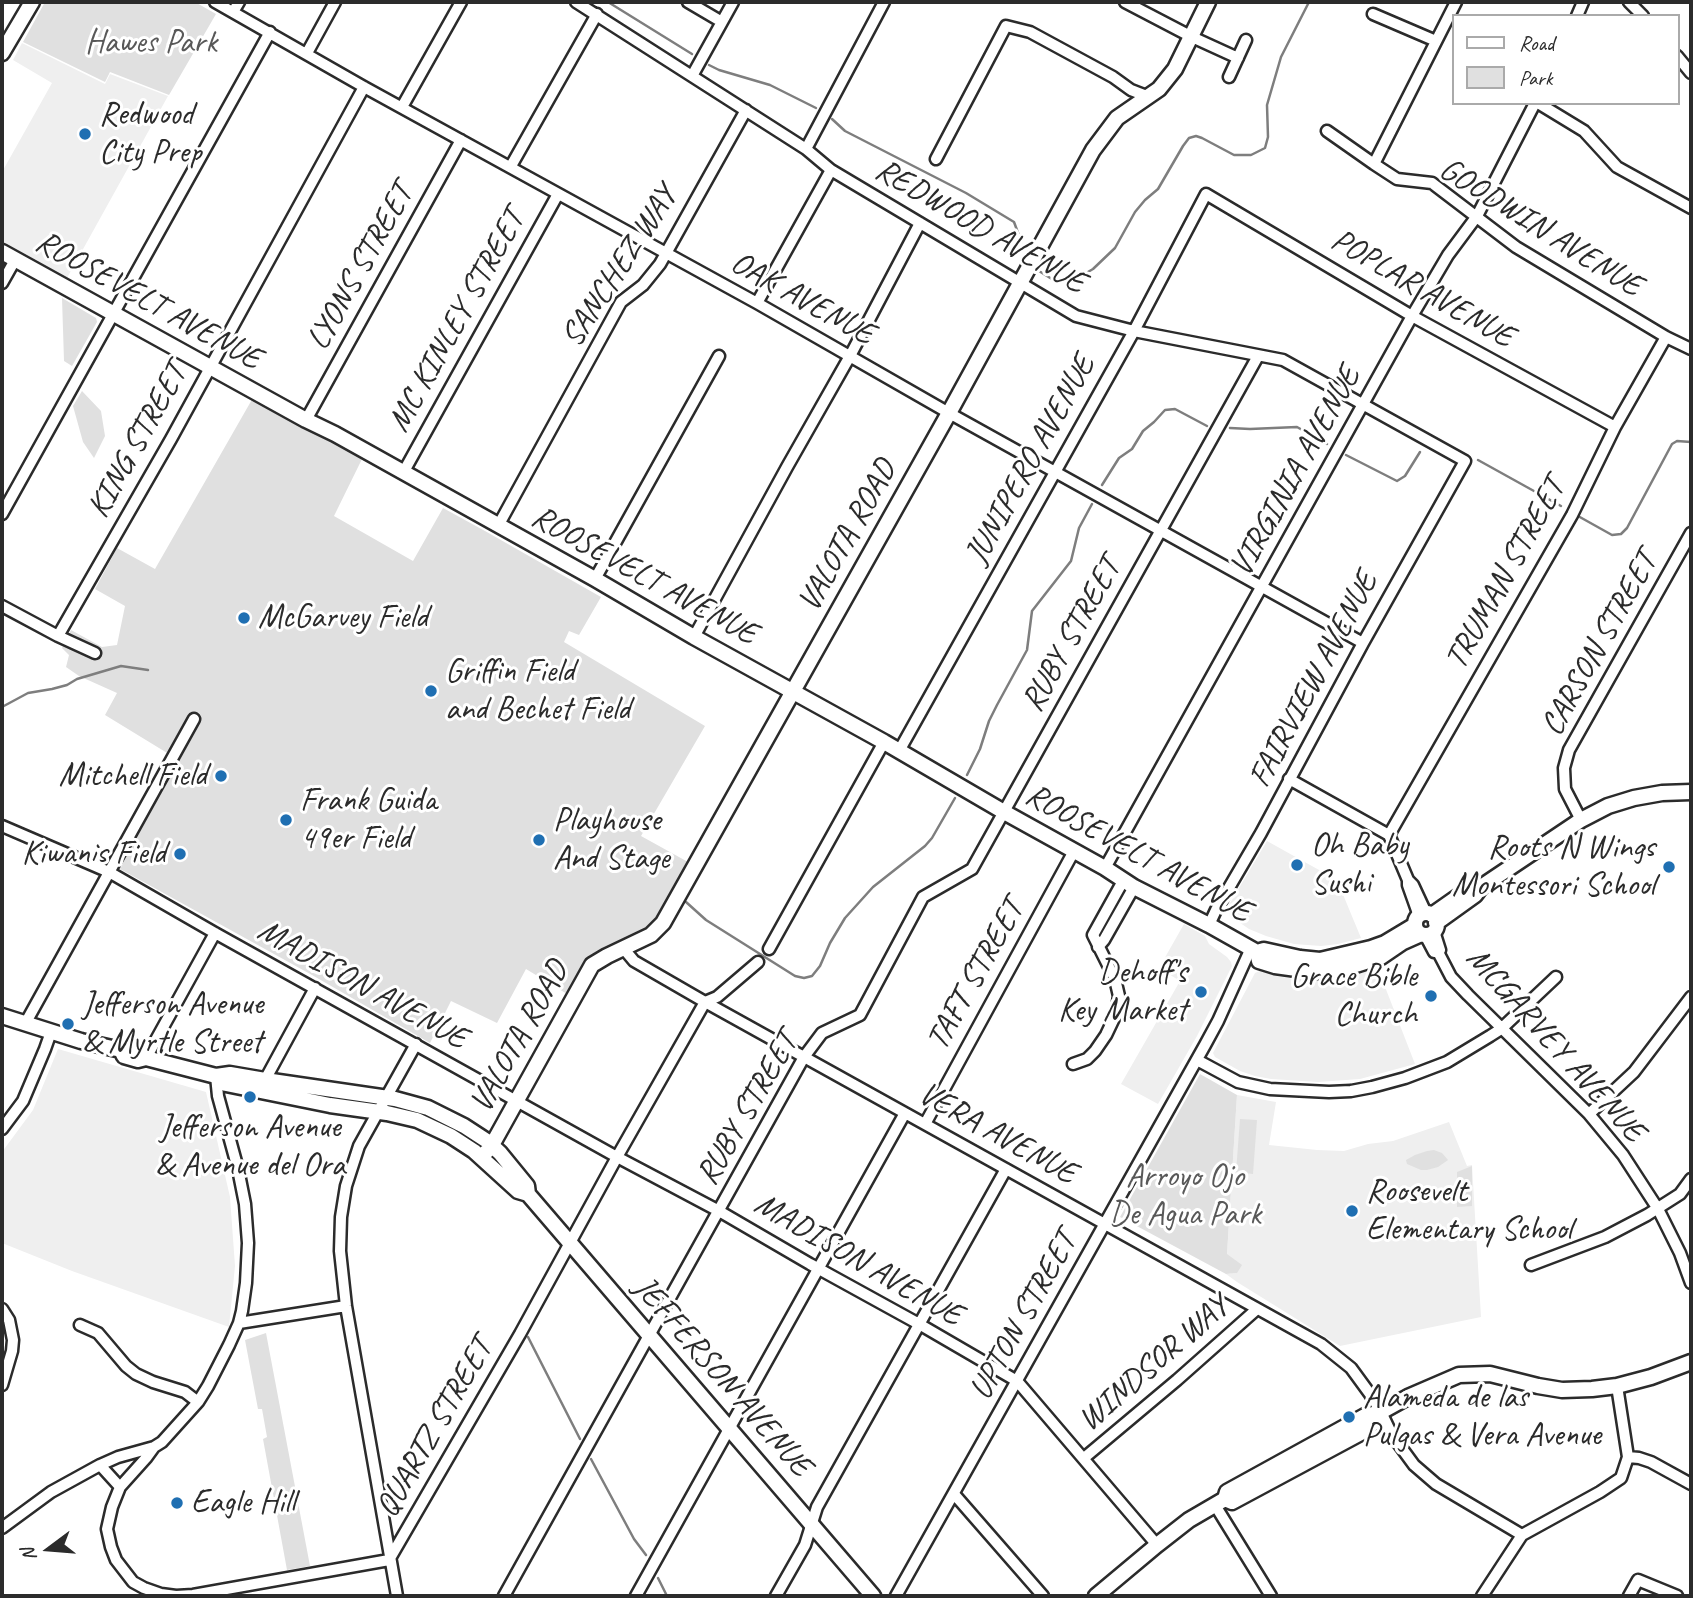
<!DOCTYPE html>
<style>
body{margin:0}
#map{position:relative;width:1693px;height:1598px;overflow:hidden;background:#fff;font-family:Caveat,sans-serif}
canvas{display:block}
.frame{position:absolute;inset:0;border:4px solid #2b2b2b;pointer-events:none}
.legend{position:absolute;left:1452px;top:14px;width:228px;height:91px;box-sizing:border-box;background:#fff;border:2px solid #aaa;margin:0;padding:9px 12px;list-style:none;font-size:21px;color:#2b2b2b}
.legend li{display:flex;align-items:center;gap:14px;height:35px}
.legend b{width:35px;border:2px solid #aaa}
.north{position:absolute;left:14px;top:1514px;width:70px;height:70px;-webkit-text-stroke:5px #fff;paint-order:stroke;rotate:254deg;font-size:19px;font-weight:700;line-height:28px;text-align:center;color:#2b2b2b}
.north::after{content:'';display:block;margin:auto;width:24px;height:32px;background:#2b2b2b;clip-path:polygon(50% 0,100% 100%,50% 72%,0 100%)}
</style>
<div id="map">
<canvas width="1693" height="1598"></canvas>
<div class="frame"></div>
<ul class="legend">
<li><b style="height:9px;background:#fff"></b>Road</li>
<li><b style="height:19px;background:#e0e0e0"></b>Park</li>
</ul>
<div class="north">N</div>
</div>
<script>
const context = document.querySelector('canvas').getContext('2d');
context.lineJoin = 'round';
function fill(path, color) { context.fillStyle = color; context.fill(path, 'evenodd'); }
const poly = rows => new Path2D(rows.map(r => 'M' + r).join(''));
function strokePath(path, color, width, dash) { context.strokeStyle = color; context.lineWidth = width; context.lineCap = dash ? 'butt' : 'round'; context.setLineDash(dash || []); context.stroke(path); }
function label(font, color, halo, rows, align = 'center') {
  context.font = font + ' Caveat,sans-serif'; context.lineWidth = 6; context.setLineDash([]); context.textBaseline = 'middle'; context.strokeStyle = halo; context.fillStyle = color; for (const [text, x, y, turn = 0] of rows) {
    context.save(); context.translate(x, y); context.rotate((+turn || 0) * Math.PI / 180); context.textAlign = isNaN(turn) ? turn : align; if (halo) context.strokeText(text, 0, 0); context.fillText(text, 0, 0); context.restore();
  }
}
const built = poly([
 [22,43,105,84,110,74,168,96,67,278,2,241,2,172,52,83,13,60],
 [1267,841,1337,880,1361,938,1338,944,1321,946,1294,944,1266,936,1249,929,1230,916,1227,908],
 [1184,924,1205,936,1209,944,1227,957,1231,962,1232,966,1197,1036,1158,1104,1121,1084,1180,981,1159,968],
 [1374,969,1380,974,1415,1064,1360,1079,1318,1082,1271,1079,1255,1076,1240,1071,1215,1057,1213,1053,1255,973,1260,971,1276,976,1300,980,1316,980,1353,976],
 [58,1049,206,1092,230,1197,235,1266,229,1327,72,1271,2,1243,2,1152,33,1110],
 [1237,1095,1276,1102,1269,1145,1317,1150,1344,1151,1368,1144,1393,1141,1449,1122,1467,1166,1472,1165,1481,1317,1340,1346,1237,1282,1226,1274,1237,1273,1227,1255]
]);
const green = poly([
 [45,2,195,2,216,14,169,95,110,72,105,82,23,42],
 [62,298,96,318,97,322,72,366,64,361],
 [82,391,101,411,105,436,94,458,83,442,73,406],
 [254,396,362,459,334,516,413,561,443,508,485,531,601,597,579,635,569,631,564,642,705,726,641,836,688,862,681,877,653,925,606,948,583,965,567,994,526,969,497,1023,451,1001,430,1043,312,975,120,869,177,759,105,715,117,693,79,676,66,667,69,655,62,648,71,630,102,647,117,645,125,606,95,589,117,548,155,569],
 [1200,1074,1237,1095,1227,1254,1242,1265,1237,1273,1226,1274,1120,1217],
 [1240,1119,1257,1120,1253,1174,1236,1172],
 [1434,1150,1442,1153,1448,1160,1438,1167,1427,1170,1421,1170,1407,1164,1406,1160,1415,1155,1427,1151],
 [1472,1166,1472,1206,1457,1207,1457,1172],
 [266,1333,310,1566,287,1570,263,1439,267,1437,262,1409,258,1409,245,1340]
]);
const stream = poly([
 [608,2,692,54],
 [709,65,719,70,770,85,816,108],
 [832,119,845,131,966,193,1014,222,1024,249],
 [1039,271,1055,281,1061,282,1076,279,1093,269,1115,248,1135,212,1145,200,1158,189,1183,146,1189,138,1196,136,1202,138,1234,155,1251,155,1265,148,1268,137,1267,105,1281,57,1309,2],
 [1230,428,1250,429,1297,427,1327,444],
 [1346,455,1397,481,1405,476,1420,452],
 [1478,460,1561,506],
 [1102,485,1119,458,1132,449,1143,431,1154,422,1165,410,1175,409,1207,426],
 [1578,516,1612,535,1621,534,1627,528,1672,444,1677,441,1691,442],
 [2,707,28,693,52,689,67,685,77,679,121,666,148,670],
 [967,775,980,749,989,721,997,705,1027,650,1032,611,1071,561,1079,528,1092,504],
 [686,902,706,920,795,976,804,978,812,976,820,966,830,943,845,918,873,887,925,846,932,838,955,798],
 [528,1337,580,1439],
 [591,1459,634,1539,646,1555],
 [658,1578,667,1596]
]);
const street = poly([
 [215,2,364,87,757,303,949,413,1363,643],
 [576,2,806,149,831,170,1076,316,1134,331,1283,360,1465,461,1363,643,1261,833,1216,910,1209,925],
 [688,2,722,22],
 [1125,2,1192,37,1238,58],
 [1629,2,1643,16],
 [233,12,239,2],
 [1373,14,1436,41],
 [1577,16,1583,2],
 [307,53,335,2],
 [1677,56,1691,73],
 [692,76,733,2],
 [1229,77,1246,40],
 [1538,103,1584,131,1617,167,1691,208],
 [402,107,461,2],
 [1327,131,1374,164,1397,179,1432,183,1516,247,1666,337,1691,349],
 [806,149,884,2],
 [936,159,1006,26,1030,32,1113,77,1131,90,1149,97],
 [1374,164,1456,2],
 [511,166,597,14],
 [2,283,15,260],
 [757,303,831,170],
 [306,420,461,140],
 [403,473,558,194],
 [2,514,270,32],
 [498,526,621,302,643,285,660,264,746,110],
 [595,579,719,356],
 [2,606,58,636,95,653],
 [58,636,171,439,364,87],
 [694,637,787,467,850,356,920,223],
 [899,751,1134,331,1206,194,1412,316,1615,427],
 [1289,779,1389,835,1408,880],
 [1581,820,1565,789,1564,768,1569,750,1691,533],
 [2,826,109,872,215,933,617,1157,719,1211,810,1264,919,1324,1017,1381,1157,1545],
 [1389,835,1572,515,1615,427,1666,337],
 [1105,868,1412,316,1448,255,1477,216,1535,103],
 [1419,916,1408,885,1408,880,1413,885,1426,913],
 [1425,935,1434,952,1438,952,1440,950,1434,931],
 [1098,947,1104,940,1134,887],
 [624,949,634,961,705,1002,1321,1344,1351,1368,1370,1394,1381,1412,1392,1435,1414,1465,1436,1484,1522,1535],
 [769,949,884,742],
 [1438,952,1451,977,1468,995,1589,1114,1623,1155,1658,1209,1680,1253,1691,1283],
 [25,1024,194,719],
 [146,1058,215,933],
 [1197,1060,1238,1082,1270,1089,1329,1092,1351,1091,1372,1087,1405,1078,1447,1062,1490,1036,1501,1029,1556,977],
 [1073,1064,1087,1059,1095,1051,1106,1035,1116,1014,1119,996,1115,979,1093,935,1123,881],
 [265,1080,315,988],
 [1589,1114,1634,1072,1691,997],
 [925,1124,1074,851],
 [2,1129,23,1101,45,1049,51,1032],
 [1531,1265,1605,1237,1647,1215,1680,1194,1691,1179],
 [2,1309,9,1320,13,1340,12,1351,2,1385],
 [239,1323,346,1306],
 [80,1325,98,1333,126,1366,136,1374,153,1382,185,1392,198,1402],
 [154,1447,146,1458,120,1487,112,1507,107,1529,111,1547,116,1560,133,1582,144,1588,161,1594,176,1596,193,1595,389,1560,520,1334,617,1157,705,1002,717,997,758,962],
 [1628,1457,1639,1458,1651,1462,1691,1484],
 [1084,1458,1177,1380,1257,1309],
 [100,1465,120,1487],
 [954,1494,1043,1596],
 [1215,1505,1271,1596],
 [2,1528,51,1492,100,1465,118,1457,154,1447,162,1442,198,1402,208,1386,229,1345,239,1323,242,1311,246,1283,248,1243,245,1204,238,1169,218,1096,216,1076],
 [397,1596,346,1306,340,1251,341,1217,346,1186,359,1146,416,1044],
 [504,1596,804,1057,822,1033,860,1015,923,897,972,869,1258,356],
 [636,1596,905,1113],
 [776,1596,805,1545,817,1507,1006,1169],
 [896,1596,1205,1045,1218,1021,1251,948],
 [1482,1596,1522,1535,1600,1492,1621,1478,1628,1457,1617,1386],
 [1629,1596,1638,1580,1677,1596]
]);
const secondary = poly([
 [2,53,32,2],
 [2,252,306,420,335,434,595,579,694,637,884,742,1004,812,1105,868,1134,887,1209,925,1257,952],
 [1481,887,1581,820,1608,806,1634,798,1662,793,1691,792],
 '1415 924a11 11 0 1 1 22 0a11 11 0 1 1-22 0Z',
 [1432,915,1469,889,1481,887,1475,895,1436,923],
 [1415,925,1385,943,1371,948,1320,960,1300,958,1264,950,1257,952,1259,961,1275,966,1311,971,1328,971,1346,968,1381,957,1403,942,1421,934],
 [2,1016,81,1041,121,1050,129,1047,141,1050,146,1058],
 [121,1050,124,1056,138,1060,146,1058,216,1076,226,1084,330,1105,387,1113,417,1120,451,1136,474,1151,518,1191,528,1194],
 [216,1076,230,1074,265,1080,395,1099,428,1108,464,1126,487,1141,500,1153,527,1186,528,1194,873,1596],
 [482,1157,492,1145,592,965,607,956,651,935,663,923,949,413,1093,150,1117,118,1159,89,1175,69,1208,2],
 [1225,1499,1227,1492,1365,1416,1381,1412,1408,1397,1459,1375,1490,1374,1538,1386,1562,1390,1592,1389,1617,1386,1651,1377,1691,1362],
 [1096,1596,1157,1545,1189,1520,1225,1499,1232,1502,1368,1429,1381,1412]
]);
const markers = [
 [85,134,7,"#1f6fb2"],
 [244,618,7,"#1f6fb2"],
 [431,691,7,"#1f6fb2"],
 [221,776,7,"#1f6fb2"],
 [286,820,7,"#1f6fb2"],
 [539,840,7,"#1f6fb2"],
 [180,854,7,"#1f6fb2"],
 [1297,865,7,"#1f6fb2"],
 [1669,867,7,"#1f6fb2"],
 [1201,992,7,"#1f6fb2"],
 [1431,996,7,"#1f6fb2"],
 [68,1024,7,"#1f6fb2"],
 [250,1097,7,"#1f6fb2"],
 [1352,1211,7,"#1f6fb2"],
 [1349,1417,7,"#1f6fb2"],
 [177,1503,7,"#1f6fb2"]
];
const parkNames = [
 ["Hawes Park",151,43],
 ["Arroyo Ojo",1185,1177],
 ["De Agua Park",1185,1215]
];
const poiNames = [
 ["Redwood",99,115],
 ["City Prep",99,153],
 ["McGarvey Field",258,618],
 ["Griffin Field",445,672],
 ["and Bechet Field",445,710],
 ["Mitchell Field",207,776,"right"],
 ["Frank Guida",300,801],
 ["49er Field",300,839],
 ["Playhouse",553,821],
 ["And Stage",553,859],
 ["Oh Baby",1311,846],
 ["Sushi",1311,884],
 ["Roots N Wings",1655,848,"right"],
 ["Montessori School",1655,886,"right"],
 ["Kiwanis Field",166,854,"right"],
 ["Dehoff's",1187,973,"right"],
 ["Key Market",1187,1011,"right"],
 ["Grace Bible",1417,977,"right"],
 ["Church",1417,1015,"right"],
 ["Jefferson Avenue",82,1005],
 ["& Myrtle Street",82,1043],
 ["Jefferson Avenue",250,1128,"center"],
 ["& Avenue del Ora",250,1166,"center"],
 ["Roosevelt",1366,1192],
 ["Elementary School",1366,1230],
 ["Alameda de las",1363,1398],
 ["Pulgas & Vera Avenue",1363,1436],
 ["Eagle Hill",191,1503]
];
const streetNames = [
 ["REDWOOD AVENUE",980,227,30],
 ["GOODWIN AVENUE",1540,228,32],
 ["LYONS STREET",361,267,-61],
 ["SANCHEZ WAY",620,267,-57],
 ["POPLAR AVENUE",1422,289,30],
 ["OAK AVENUE",802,299,29],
 ["ROOSEVELT AVENUE",148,301,29],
 ["MC KINLEY STREET",457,321,-61],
 ["KING STREET",138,441,-61],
 ["JUNIPERO AVENUE",1031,460,-61],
 ["VIRGINIA AVENUE",1296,472,-61],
 ["VALOTA ROAD",848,536,-61],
 ["TRUMAN STREET",1506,574,-61],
 ["ROOSEVELT AVENUE",644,576,29],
 ["RUBY STREET",1072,635,-61],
 ["CARSON STREET",1600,644,-61],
 ["FAIRVIEW AVENUE",1314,680,-62],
 ["ROOSEVELT AVENUE",1138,854,29],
 ["TAFT STREET",976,975,-61],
 ["MADISON AVENUE",362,985,29],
 ["VALOTA ROAD",520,1037,-61],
 ["MCGARVEY AVENUE",1555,1045,48],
 ["RUBY STREET",748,1109,-60],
 ["VERA AVENUE",997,1134,29],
 ["MADISON AVENUE",858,1260,30],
 ["UPTON STREET",1024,1316,-61],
 ["WINDSOR WAY",1154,1364,-41],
 ["JEFFERSON AVENUE",722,1377,49],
 ["QUARTZ STREET",435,1428,-60]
];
fill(built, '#efefef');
fill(green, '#e0e0e0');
strokePath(stream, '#7e7e7e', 2.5);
strokePath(street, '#2b2b2b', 15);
strokePath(secondary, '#2b2b2b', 19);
strokePath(street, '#fff', 10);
strokePath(secondary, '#fff', 14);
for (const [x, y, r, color] of markers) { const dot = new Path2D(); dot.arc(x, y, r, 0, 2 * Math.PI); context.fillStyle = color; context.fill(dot); strokePath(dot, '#fff', 2.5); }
label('33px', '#585858', '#fff', parkNames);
label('33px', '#2b2b2b', '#fff', poiNames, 'left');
label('33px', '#2b2b2b', '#fff', streetNames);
</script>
